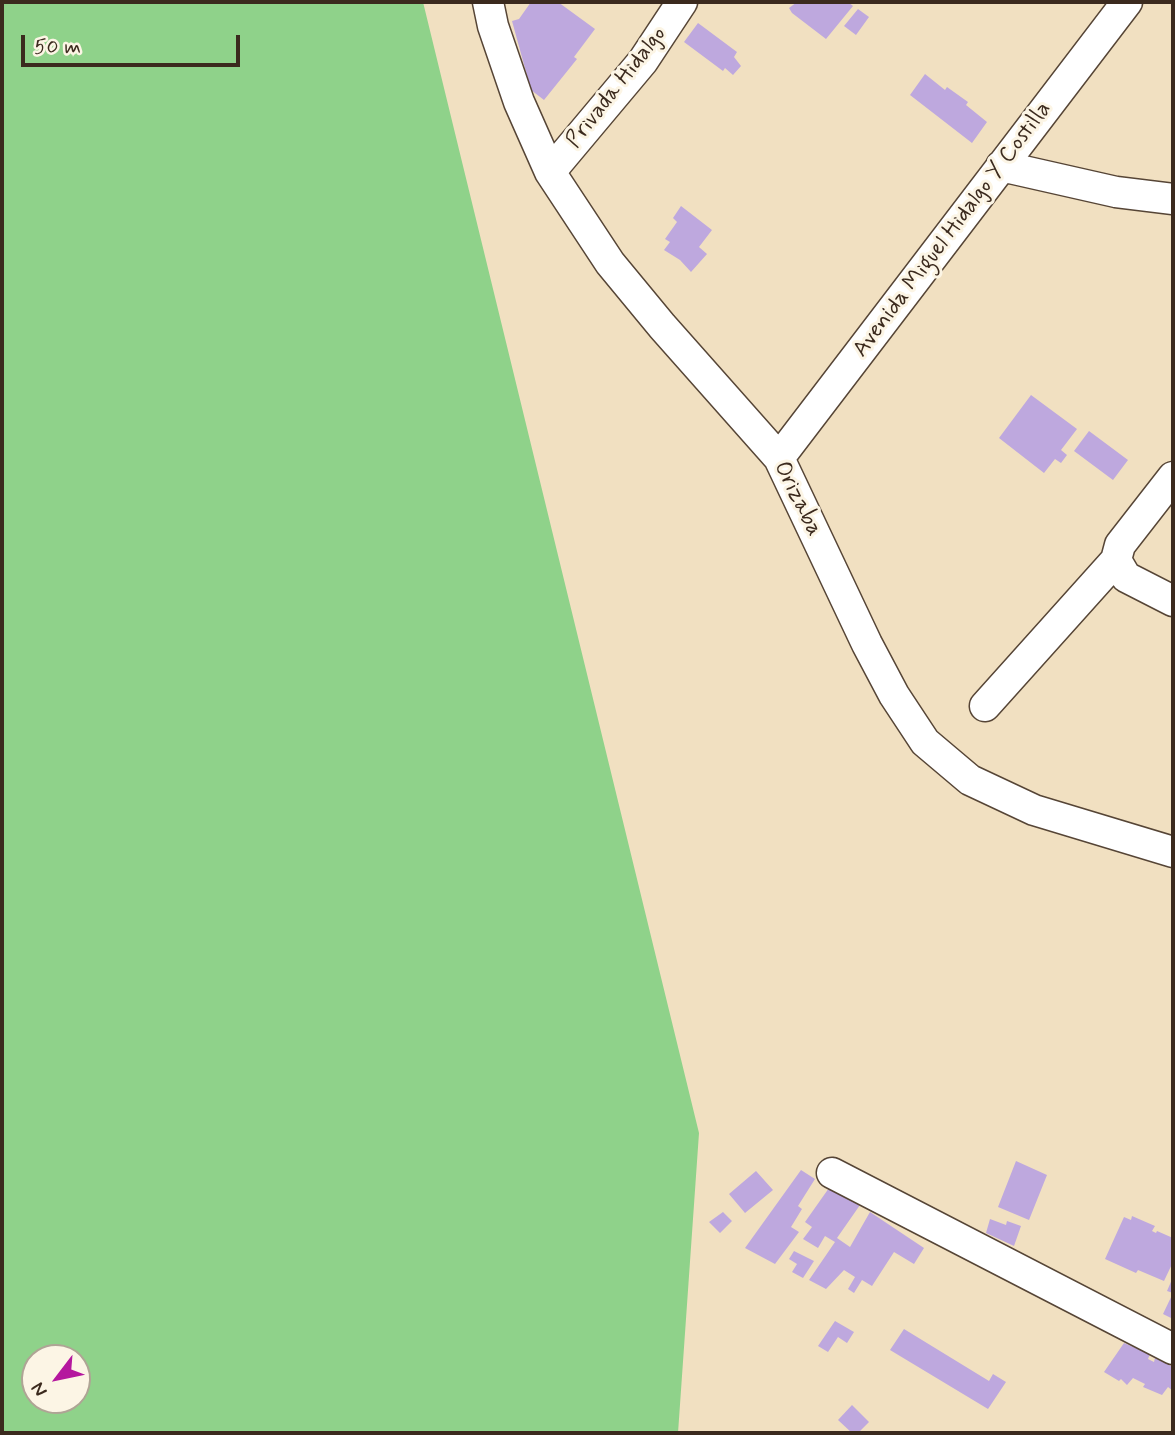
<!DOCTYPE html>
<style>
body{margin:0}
#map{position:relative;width:1175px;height:1435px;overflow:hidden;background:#f1e0c1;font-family:Mynerve,sans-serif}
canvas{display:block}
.frame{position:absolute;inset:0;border:4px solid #3b2a1e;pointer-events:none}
.north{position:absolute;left:21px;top:1344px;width:70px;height:70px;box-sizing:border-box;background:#fcf5e5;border:2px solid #afa495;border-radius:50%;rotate:238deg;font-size:19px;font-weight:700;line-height:28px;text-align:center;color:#3b2a1e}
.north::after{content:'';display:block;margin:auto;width:24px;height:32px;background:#b5179e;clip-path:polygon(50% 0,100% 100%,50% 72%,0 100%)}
.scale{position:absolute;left:21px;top:35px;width:219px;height:32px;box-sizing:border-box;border:4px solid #3b2a1e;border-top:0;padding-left:9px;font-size:21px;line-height:24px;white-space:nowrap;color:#3b2a1e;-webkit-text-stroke:5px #fcf5e5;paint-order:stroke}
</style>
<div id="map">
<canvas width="1175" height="1435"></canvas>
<div class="frame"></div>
<div class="north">N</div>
<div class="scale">50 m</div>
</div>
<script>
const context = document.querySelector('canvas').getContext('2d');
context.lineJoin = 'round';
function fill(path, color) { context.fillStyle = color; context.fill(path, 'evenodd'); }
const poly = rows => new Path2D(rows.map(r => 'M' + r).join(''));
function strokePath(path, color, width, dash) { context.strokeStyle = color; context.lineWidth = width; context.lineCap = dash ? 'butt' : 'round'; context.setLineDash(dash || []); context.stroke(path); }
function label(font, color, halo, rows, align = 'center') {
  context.font = font + ' Mynerve,sans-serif'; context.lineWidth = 6; context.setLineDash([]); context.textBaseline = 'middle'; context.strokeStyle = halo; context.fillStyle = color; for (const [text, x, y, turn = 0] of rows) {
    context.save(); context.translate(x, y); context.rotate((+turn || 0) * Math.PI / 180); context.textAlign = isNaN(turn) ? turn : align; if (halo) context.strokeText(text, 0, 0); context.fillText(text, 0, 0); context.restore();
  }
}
const green = poly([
 [2,2,423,2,699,1133,678,1433,2,1433],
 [35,1358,77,1358,77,1400,35,1400]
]);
const building = poly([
 [531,2,558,2,595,29,574,57,577,59,544,100,531,90,512,21,519,19],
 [797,2,848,2,853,6,826,39,792,13,789,8],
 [858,9,869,17,856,35,844,26],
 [698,23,737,52,734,57,741,66,733,75,725,68,723,71,684,42],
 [925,74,945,90,947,87,968,102,966,105,987,122,972,143,910,95],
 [681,206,712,230,699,247,707,254,691,272,680,260,664,250,670,242,665,239,677,222,673,218],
 [1031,395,1077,429,1061,450,1067,455,1061,463,1055,459,1044,473,999,438],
 [1089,431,1128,460,1113,480,1074,451],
 [1016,1161,1047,1175,1029,1220,998,1207],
 [801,1170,815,1179,798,1206,802,1209,791,1227,799,1232,775,1264,745,1248],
 [756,1171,773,1190,745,1213,729,1194],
 [829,1188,860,1205,837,1238,850,1247,870,1212,924,1248,914,1264,894,1252,872,1286,862,1280,854,1293,848,1289,855,1277,844,1270,826,1289,809,1280,835,1242,825,1236,818,1248,803,1239,812,1227,805,1222],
 [723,1212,732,1221,720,1233,709,1222],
 [1132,1216,1155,1226,1152,1231,1156,1233,1157,1231,1173,1238,1173,1262,1164,1281,1138,1270,1136,1273,1105,1259,1124,1217,1131,1220],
 [990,1219,1006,1225,1007,1221,1021,1226,1014,1246,986,1233],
 [794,1251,814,1261,803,1278,792,1272,797,1264,789,1259],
 [1173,1277,1173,1319,1163,1314,1173,1293,1167,1291],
 [835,1321,854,1332,847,1343,838,1337,828,1352,818,1346],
 [904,1329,989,1381,993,1374,1006,1382,988,1409,890,1350],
 [1124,1343,1150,1354,1148,1359,1154,1362,1155,1358,1173,1367,1173,1391,1168,1387,1162,1395,1143,1387,1145,1384,1133,1378,1127,1385,1121,1379,1119,1381,1104,1372],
 [852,1405,869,1422,858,1433,852,1433,838,1420]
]);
const minor = poly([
 [488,2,493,26,519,102,550,172,610,263,662,326,779,458,867,644,894,695,925,742,970,780,1034,810,1173,852],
 [1001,166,1116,192,1173,199],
 [550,172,643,61,682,2],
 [779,458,1127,2],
 [1173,477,1120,545,1116,560,1126,577,1173,601],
 [985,706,1116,560],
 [832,1173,1173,1349]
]);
const streetNames = [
 ["Privada Hidalgo",617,88,-52],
 ["Avenida Miguel Hidalgo Y Costilla",953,230,-53],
 ["Orizaba",797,499,63]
];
fill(green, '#8fd28a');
fill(building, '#bea8de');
strokePath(minor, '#564536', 33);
strokePath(minor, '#fff', 30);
label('23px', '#3b2a1e', '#fcf5e5', streetNames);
</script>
